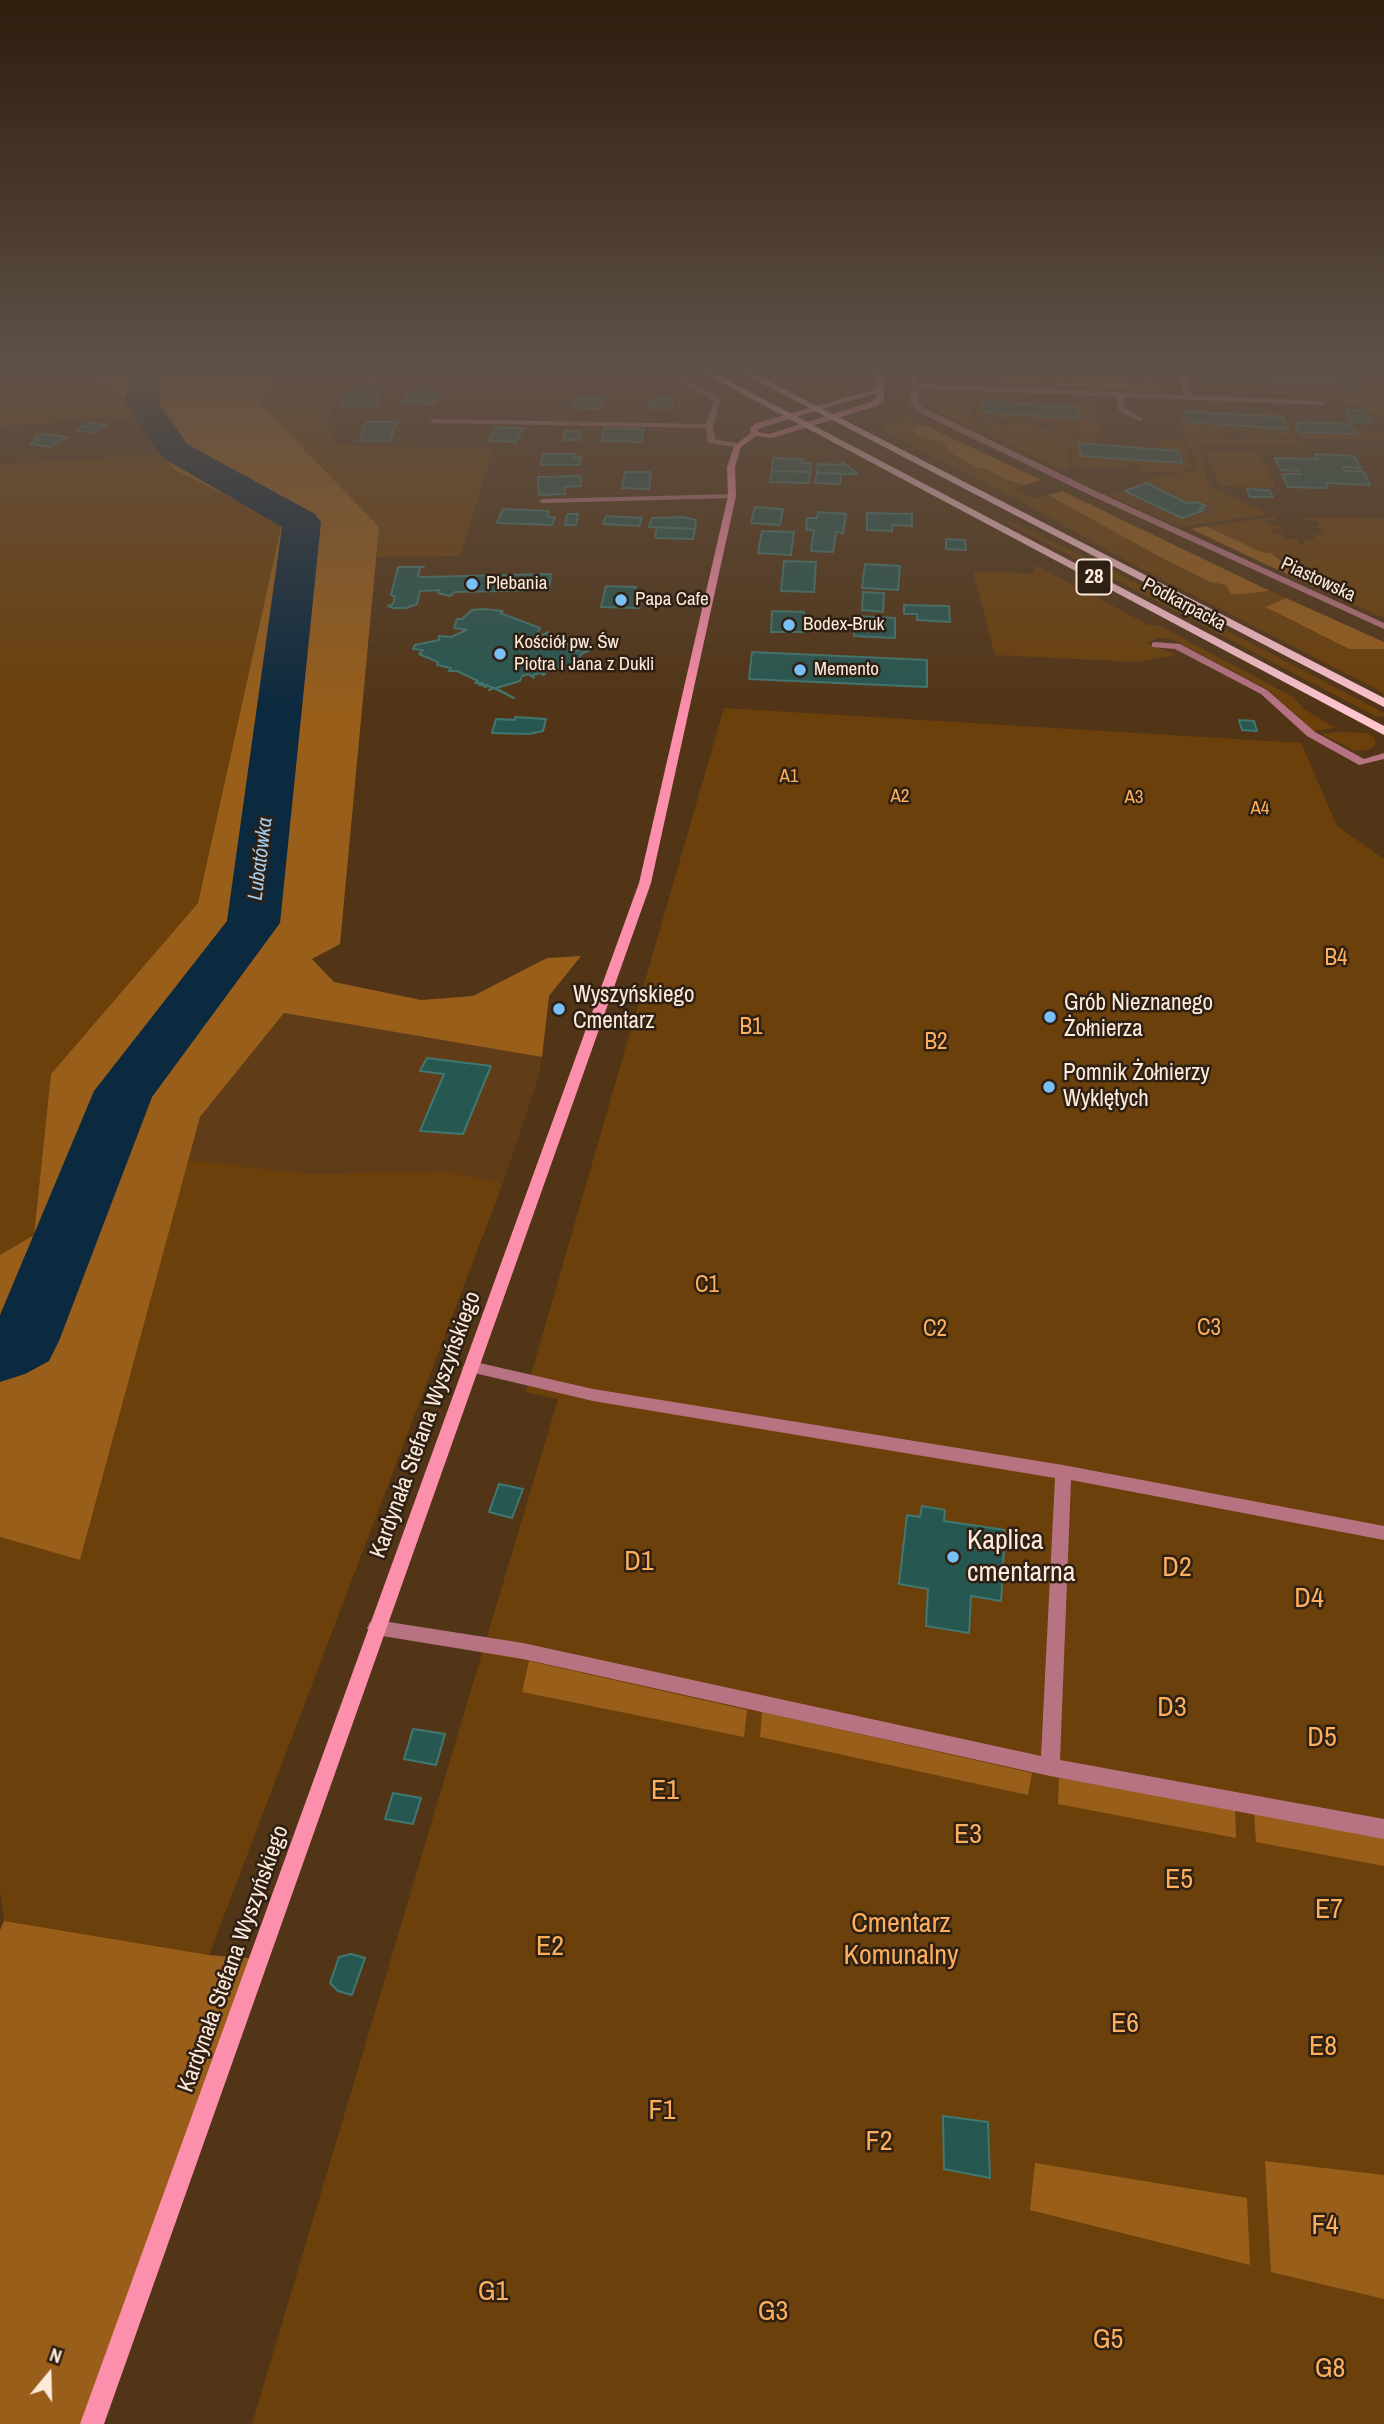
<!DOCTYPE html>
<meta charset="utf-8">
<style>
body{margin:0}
#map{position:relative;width:1384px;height:2424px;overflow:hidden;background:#523517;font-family:"Archivo Narrow",sans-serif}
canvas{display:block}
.north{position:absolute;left:14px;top:2340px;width:70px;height:70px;-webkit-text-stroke:5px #2e2013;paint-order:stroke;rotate:19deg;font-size:19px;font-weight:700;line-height:28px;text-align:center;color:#fdeada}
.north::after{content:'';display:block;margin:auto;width:24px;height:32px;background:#fdeada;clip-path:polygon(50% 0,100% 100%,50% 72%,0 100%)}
</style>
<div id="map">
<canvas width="1384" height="2424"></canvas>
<div class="north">N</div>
</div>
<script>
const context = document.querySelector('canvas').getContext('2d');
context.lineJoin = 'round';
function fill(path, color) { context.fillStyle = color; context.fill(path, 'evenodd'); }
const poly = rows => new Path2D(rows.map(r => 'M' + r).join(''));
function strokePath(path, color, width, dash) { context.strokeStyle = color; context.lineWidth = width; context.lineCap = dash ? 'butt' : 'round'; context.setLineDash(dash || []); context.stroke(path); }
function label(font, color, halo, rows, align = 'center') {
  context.font = font + ' "Archivo Narrow",sans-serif'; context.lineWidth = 5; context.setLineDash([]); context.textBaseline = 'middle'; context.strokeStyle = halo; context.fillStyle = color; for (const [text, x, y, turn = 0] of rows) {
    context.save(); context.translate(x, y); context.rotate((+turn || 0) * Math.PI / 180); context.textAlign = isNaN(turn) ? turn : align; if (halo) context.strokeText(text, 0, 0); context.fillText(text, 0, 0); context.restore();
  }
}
const built = poly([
 [1144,482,1152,482,1188,500,1200,500,1223,511,1178,527,1110,495],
 [285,1012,542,1057,538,1079,503,1183,449,1172,306,1174,188,1160,200,1117]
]);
const green = poly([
 [0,373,95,373,132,403,143,421,94,418,0,427],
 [276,373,354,374,328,418,332,445,493,449,460,556,377,557,379,527,260,403],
 [779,373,850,373,851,381,847,388,833,393,793,380],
 [928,373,1026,373,1026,376,987,373,987,377,1000,378,1002,384,941,381,941,384,928,383],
 [1071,373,1175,373,1180,390,1163,391,1141,382,1135,386,1118,381,1078,381,1072,380],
 [1368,378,1378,379,1384,389,1384,415,1367,413,1362,404,1341,404,1338,398,1196,390,1202,388,1367,395,1372,393],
 [926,397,970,398,972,419,981,425,979,430,932,408,927,404],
 [974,398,999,399,981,400,982,412,1066,419,1081,419,1078,407,1063,406,1062,402,1091,403,1101,434,1083,433,1050,421,977,419],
 [1177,412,1183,413,1187,423,1199,425,1288,429,1282,417,1266,416,1264,412,1284,413,1295,438,1277,437,1277,431,1264,433,1269,437,1249,436,1243,431,1213,433,1213,435,1186,435],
 [909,417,924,425,914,428,915,435,944,442,978,468,986,468,1004,479,1024,485,1014,489,1035,499,1048,495,1160,557,1209,582,1226,585,1231,595,1270,591,1286,598,1266,606,1276,613,1349,649,1384,649,1384,693,1129,562,1016,499,885,431,888,422],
 [980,421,995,421,999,426,1007,427,1009,422,1035,423,1037,429,1060,430,1060,426,1077,433,989,434,983,431,986,425],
 [1352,427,1384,435,1384,440,1301,438,1299,432,1356,435],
 [1082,436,1100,438,1094,444,1077,443,1080,456,1183,464,1179,450,1161,450,1157,439,1183,439,1193,470,1162,473,1139,470,1139,464,1129,463,1130,468,1075,466,1069,445],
 [995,437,996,436,1076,437,1066,444,1070,466,1064,470],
 [1186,437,1300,440,1303,446,1197,444,1210,487,1269,514,1184,526,1182,525,1222,511,1200,500,1188,500,1152,482,1144,482,1163,475,1199,471],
 [1205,450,1258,451,1276,488,1220,486],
 [164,454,174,469,282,523,198,903,51,1074,34,1235,0,1255,0,465],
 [1274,517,1276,520,1265,520,1268,525,1279,525,1281,529,1270,529,1272,534,1283,534,1286,539,1297,539,1299,544,1304,544,1306,540,1315,540,1313,535,1325,535,1321,528,1309,528,1320,526,1317,520,1305,520,1304,517,1384,519,1384,618,1312,586,1315,585,1316,581,1271,553,1261,552,1206,526],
 [1010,521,1119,574,1384,713,1384,716,1377,717,1006,522],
 [1038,566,1148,625,1160,626,1293,697,1304,709,1335,728,1314,731,1267,689,1170,638,1158,638,1147,643,1177,655,1137,662,995,655,973,571,1034,574,1035,567],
 [724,708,1301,743,1337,826,1384,859,1384,2424,252,2424,558,1399,526,1392],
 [1340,732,1368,733,1375,739,1375,746,1367,750,1355,751,1322,734],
 [188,1160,306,1174,449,1172,503,1183,209,1955,4,1921,0,1890,0,1537,80,1560]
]);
const forest = poly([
 [95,373,276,373,260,403,379,527,340,944,312,959,334,982,421,1000,473,996,547,958,581,956,549,996,542,1057,284,1013,200,1117,80,1560,0,1537,0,1255,34,1235,51,1074,198,903,282,523,173,469,132,403],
 [987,373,1078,381,1118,381,1134,386,1147,382,1163,391,1057,386,1056,383,1044,382,1002,384,1000,378,987,377],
 [924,425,1041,480,1024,485,1004,479,986,468,978,468,949,452,943,442,915,435,913,428],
 [1062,491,1270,591,1231,595,1226,585,1210,582,1160,557,1048,495],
 [1206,526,1261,552,1271,553,1284,563,1298,568,1316,582,1316,585,1312,586,1191,529],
 [1286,598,1384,642,1384,649,1349,649,1265,607],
 [529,1661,747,1710,744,1737,522,1692],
 [762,1712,1032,1773,1028,1795,760,1737],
 [1059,1778,1235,1807,1236,1838,1058,1804],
 [1254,1813,1384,1837,1384,1866,1256,1842],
 [4,1921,209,1955,259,1959,88,2424,0,2424,0,1930],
 [1265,2161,1384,2175,1384,2299,1271,2272],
 [1035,2163,1247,2198,1250,2265,1030,2210]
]);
const river = poly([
 [129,373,161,373,159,403,187,444,315,514,321,522,280,923,152,1097,59,1341,49,1361,25,1374,0,1382,0,1315,94,1091,227,921,282,527,163,458,125,403,129,373]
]);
const building = poly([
 [516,373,565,373,563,378,516,373],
 [1197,373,1314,373,1318,384,1197,378,1197,373],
 [1314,373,1354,373,1358,376,1362,387,1320,382,1318,384,1314,373],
 [345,390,377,390,375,396,379,396,376,406,340,406,345,390],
 [410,391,439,392,433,404,403,403,410,391],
 [662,397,672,397,672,408,649,408,650,400,662,400,662,397],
 [576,398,604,398,601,409,572,408,576,398],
 [982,401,1077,407,1080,419,983,412,982,401],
 [1346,410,1365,411,1371,423,1352,422,1346,410],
 [1184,411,1282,417,1287,429,1188,422,1184,411],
 [90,422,106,425,92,433,76,430,90,422],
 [366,422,397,422,390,441,359,441,366,422],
 [1302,422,1350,424,1355,434,1299,432,1296,425,1302,422],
 [495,427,523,428,516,442,489,441,495,427],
 [605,428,644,429,641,442,601,441,605,428],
 [565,431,581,431,579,440,563,440,565,431],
 [47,434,67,437,50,447,30,444,39,439,34,438,39,435,47,434],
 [1078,443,1178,451,1182,463,1081,456,1078,443],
 [543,454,575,454,574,457,581,457,580,465,541,465,543,454],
 [1315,454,1354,456,1361,468,1343,467,1345,471,1363,471,1370,485,1326,483,1328,488,1288,487,1282,474,1300,474,1299,471,1281,470,1275,458,1318,459,1315,454],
 [773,458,802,459,802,463,811,463,810,472,772,471,773,458],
 [842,462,858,474,817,473,818,464,842,465,842,462],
 [772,471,810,472,809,483,770,482,772,471],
 [625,472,651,472,649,489,622,488,625,472],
 [817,473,841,474,840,484,815,483,817,473],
 [580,476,581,486,564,487,565,494,539,495,538,477,580,476],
 [1147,483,1187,503,1197,502,1206,506,1200,508,1204,510,1182,518,1125,491,1147,483],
 [1247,489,1269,490,1273,497,1250,497,1247,489],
 [755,507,783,509,780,525,751,523,755,507],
 [503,509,549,511,547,517,555,517,552,525,497,523,503,509],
 [818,512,846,514,843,533,836,532,833,552,811,551,814,530,806,530,807,518,817,518,818,512],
 [867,513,912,514,912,526,892,525,892,531,867,530,867,513],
 [567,514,578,514,576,525,565,525,567,514],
 [606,516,642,518,639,526,603,524,606,516],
 [683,517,696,520,695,529,649,527,652,518,683,517],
 [657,527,695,529,693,539,657,538,655,537,657,527],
 [762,531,794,532,791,555,758,553,762,531],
 [946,539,965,540,966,550,946,549,946,539],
 [784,561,816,562,814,592,781,591,784,561],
 [865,564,900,566,898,590,862,588,865,564],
 [398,567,424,567,420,567,418,576,422,577,551,574,549,590,455,592,450,596,438,593,439,590,420,591,417,604,406,608,393,608,388,606,393,604,395,597,391,595,398,567],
 [606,586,636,587,635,592,642,592,639,608,601,607,606,586],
 [863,592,884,593,883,612,862,610,863,592],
 [904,605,949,606,950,622,917,620,917,614,904,614,904,605],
 [483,609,503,611,500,613,540,628,538,633,542,635,549,632,546,634,553,637,558,636,554,638,560,641,566,639,562,641,568,644,572,642,569,645,575,648,582,645,574,651,590,650,581,654,579,659,586,664,571,661,578,667,570,665,563,667,564,670,561,667,553,669,554,672,551,670,543,672,545,674,543,675,541,673,533,675,534,678,528,674,522,676,520,681,496,688,514,698,494,688,489,690,493,688,489,686,484,687,487,685,479,685,483,683,475,683,478,681,457,671,449,671,451,668,437,665,438,662,419,654,423,650,413,649,415,645,439,640,439,636,451,637,467,630,454,628,457,619,462,619,472,610,483,609],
 [772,611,804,612,804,632,771,632,772,611],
 [855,616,895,618,895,638,854,636,855,616],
 [752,652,927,660,927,687,749,679,752,652],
 [515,717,546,719,543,731,529,734,492,733,496,719,515,720,515,717],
 [1239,720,1254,721,1257,731,1242,730,1239,720],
 [427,1058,491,1066,463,1134,420,1131,444,1074,420,1071,427,1058],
 [499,1484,523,1489,512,1518,489,1512,499,1484],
 [922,1506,945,1510,944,1521,1005,1530,1001,1601,971,1596,969,1633,926,1626,928,1589,899,1584,907,1515,920,1517,922,1506],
 [413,1729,445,1734,436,1765,404,1759,413,1729],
 [393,1793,421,1798,413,1824,385,1819,393,1793],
 [351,1954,365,1958,352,1995,338,1991,330,1983,339,1957,351,1954],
 [943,2116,988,2122,990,2178,944,2169,943,2116]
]);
const lane = poly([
 [1179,373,1186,373,1191,395,1321,401,1325,403,1321,405,1123,397,1125,408,1143,419,1139,421,1119,411,1116,397,914,388,910,386,914,384,1184,395,1179,373],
 [1155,642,1180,644,1267,690,1315,732,1364,759,1384,753,1384,759,1359,765,1307,736,1261,694,1175,649,1152,647,1152,643,1155,642],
 [471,1361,593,1389,1063,1465,1384,1526,1384,1540,1071,1480,1060,1760,1384,1819,1384,1839,1050,1776,523,1659,370,1634,367,1628,370,1622,376,1620,523,1643,1041,1756,1055,1478,593,1401,466,1371,463,1367,466,1363,471,1361]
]);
const street = poly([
 [370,373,377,373,376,383,372,385,368,383,370,373],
 [666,373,675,373,721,398,713,426,715,439,741,444,741,448,708,443,706,428,433,423,429,421,433,419,706,424,714,401,666,373],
 [911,373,917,373,919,404,924,408,1098,492,1384,623,1384,629,1092,496,918,412,911,404,911,373],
 [732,494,736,496,735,498,543,503,539,501,543,499,732,494]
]);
const secondary = poly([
 [871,373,878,373,883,380,884,399,877,406,772,438,756,436,741,447,735,467,736,496,651,883,104,2424,80,2424,639,883,728,496,727,467,734,446,751,433,750,428,757,423,876,389,875,380,871,373],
 [876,393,876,398,871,402,769,434,758,432,758,429,763,427,876,393]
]);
const primary = poly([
 [703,373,714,373,1384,726,1384,735,703,373],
 [742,373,753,373,1384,698,1384,707,742,373]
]);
const markers = [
 [472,584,7,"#79bff8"],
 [621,600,7,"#79bff8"],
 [789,625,7,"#79bff8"],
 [500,654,7,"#79bff8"],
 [800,670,7,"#79bff8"],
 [559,1009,7,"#79bff8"],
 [1050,1017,7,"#79bff8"],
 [1049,1087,7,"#79bff8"],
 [953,1557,7,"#79bff8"]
];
const farStreetnames = [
 ["Piastowska",1318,580,25],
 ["Podkarpacka",1184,605,28]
];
const farPoinames = [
 ["Plebania",486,584],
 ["Papa Cafe",635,600],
 ["Bodex-Bruk",803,625],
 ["Kościół pw. Św",514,643],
 ["Piotra i Jana z Dukli",514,665],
 ["Memento",814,670]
];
const farParknames = [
 ["A1",789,777],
 ["A2",900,797],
 ["A3",1134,798],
 ["A4",1260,809]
];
const shields = [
 [1094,577,35]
];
const shieldNames = [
 ["28",1094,577]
];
const farWaternames = [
 ["Lubatówka",261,859,-83]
];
const parkNames = [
 ["B4",1336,959],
 ["B1",751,1028],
 ["B2",936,1043],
 ["C1",707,1286],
 ["C3",1209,1329],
 ["C2",935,1330]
];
const poiNames = [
 ["Wyszyńskiego",573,996],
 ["Cmentarz",573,1022],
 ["Grób Nieznanego",1064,1004],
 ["Żołnierza",1064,1030],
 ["Pomnik Żołnierzy",1063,1074],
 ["Wyklętych",1063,1100]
];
const streetNames = [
 ["Kardynała Stefana Wyszyńskiego",426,1425,-70],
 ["Kardynała Stefana Wyszyńskiego",234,1959,-70]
];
const nearPoinames = [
 ["Kaplica",967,1541],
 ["cmentarna",967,1573]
];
const nearParknames = [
 ["D1",639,1562],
 ["D2",1177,1568],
 ["D4",1309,1599],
 ["D3",1172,1708],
 ["D5",1322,1738],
 ["E1",665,1791],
 ["E3",968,1835],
 ["E5",1179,1880],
 ["E7",1329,1910],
 ["Cmentarz",901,1924],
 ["Komunalny",901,1956],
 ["E2",550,1947],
 ["E6",1125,2024],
 ["E8",1323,2047],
 ["F1",662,2111],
 ["F2",879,2142],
 ["F4",1325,2226],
 ["G1",493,2292],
 ["G3",773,2312],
 ["G5",1108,2340],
 ["G8",1330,2369]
];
fill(built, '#603d18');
fill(green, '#6c400a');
fill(forest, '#985e1a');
fill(river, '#0b293f');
fill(building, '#265751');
strokePath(building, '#407871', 2);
fill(lane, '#b87383');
fill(street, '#b87383');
fill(secondary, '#fc8fab');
fill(primary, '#ffc5d1');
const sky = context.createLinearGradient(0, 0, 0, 713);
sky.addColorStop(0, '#2d1d0d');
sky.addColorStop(0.52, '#605147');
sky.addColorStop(1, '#60514700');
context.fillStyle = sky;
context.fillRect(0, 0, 1384, 713);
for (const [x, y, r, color] of markers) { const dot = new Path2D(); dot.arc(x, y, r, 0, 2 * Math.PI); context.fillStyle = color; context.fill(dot); strokePath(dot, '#2e2013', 2.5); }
label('19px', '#fdeada', '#2e2013', farStreetnames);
label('19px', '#fdeada', '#2e2013', farPoinames, 'left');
label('19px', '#fdaf5e', '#2e2013', farParknames);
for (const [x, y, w] of shields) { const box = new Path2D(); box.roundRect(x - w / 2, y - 17.5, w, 35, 5); context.fillStyle = '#2e2013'; context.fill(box); strokePath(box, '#fdeada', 2); }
label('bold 21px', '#fdeada', null, shieldNames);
label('italic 21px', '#a3cdf0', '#2e2013', farWaternames);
label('23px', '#fdaf5e', '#2e2013', parkNames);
label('23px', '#fdeada', '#2e2013', poiNames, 'left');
label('23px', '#fdeada', '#2e2013', streetNames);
label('28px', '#fdeada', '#2e2013', nearPoinames, 'left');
label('28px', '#fdaf5e', '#2e2013', nearParknames);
</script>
